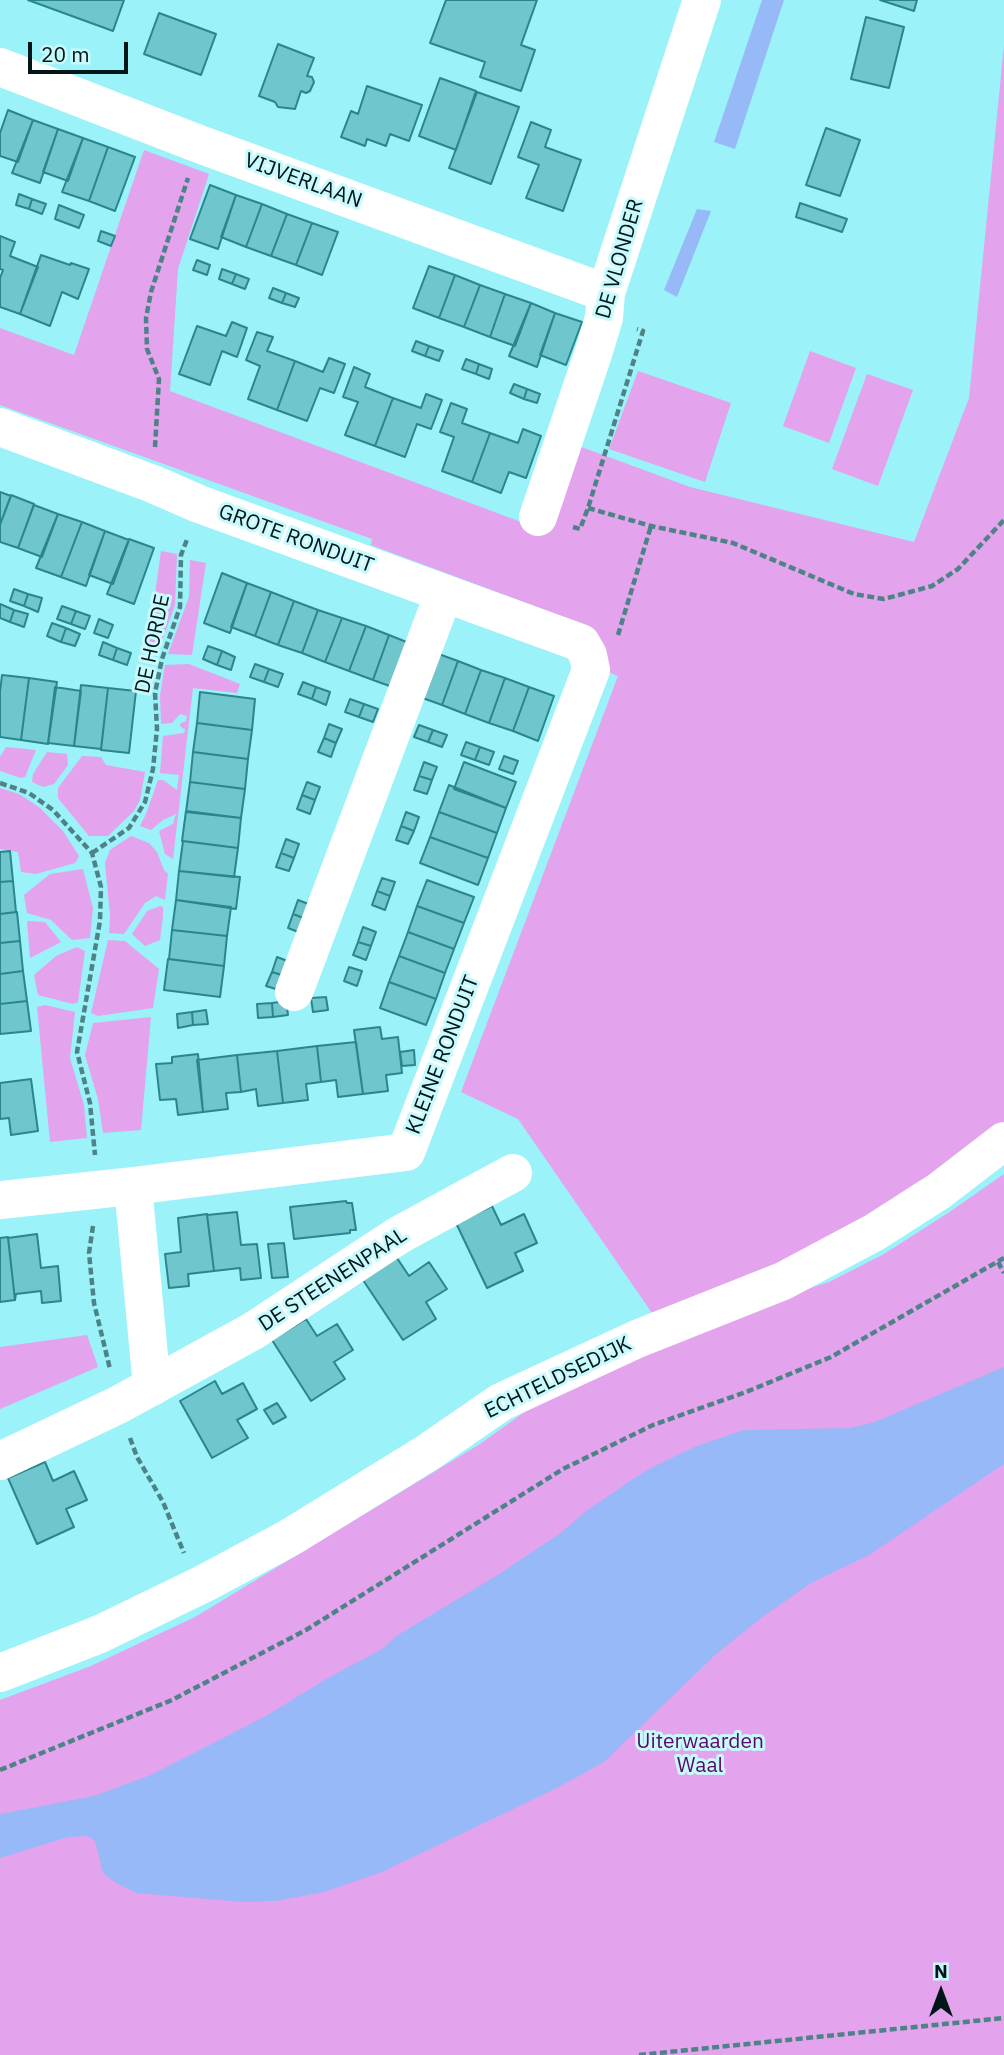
<!DOCTYPE html>
<style>
body{margin:0}
#map{position:relative;width:1004px;height:2055px;overflow:hidden;background:#9bf2f9;font-family:"IBM Plex Sans",sans-serif}
canvas{display:block}
.north{position:absolute;left:906px;top:1957px;width:70px;height:70px;-webkit-text-stroke:5px #c7f9fd;paint-order:stroke;rotate:0deg;font-size:19px;font-weight:700;line-height:28px;text-align:center;color:#001618}
.north::after{content:'';display:block;margin:auto;width:24px;height:32px;background:#001618;clip-path:polygon(50% 0,100% 100%,50% 72%,0 100%)}
.scale{position:absolute;left:28px;top:42px;width:100px;height:32px;box-sizing:border-box;border:4px solid #001618;border-top:0;padding-left:9px;font-size:21px;line-height:24px;white-space:nowrap;color:#001618;-webkit-text-stroke:5px #c7f9fd;paint-order:stroke}
</style>
<div id="map">
<canvas width="1004" height="2055"></canvas>
<div class="north">N</div>
<div class="scale">20 m</div>
</div>
<script>
const context = document.querySelector('canvas').getContext('2d');
context.lineJoin = 'round';
function fill(path, color) { context.fillStyle = color; context.fill(path, 'evenodd'); }
const poly = rows => new Path2D(rows.map(r => 'M' + r).join(''));
function strokePath(path, color, width, dash) { context.strokeStyle = color; context.lineWidth = width; context.lineCap = dash ? 'butt' : 'round'; context.setLineDash(dash || []); context.stroke(path); }
function label(font, color, halo, rows, align = 'center') {
  context.font = font + ' "IBM Plex Sans",sans-serif'; context.lineWidth = 6; context.setLineDash([]); context.textBaseline = 'middle'; context.strokeStyle = halo; context.fillStyle = color; for (const [text, x, y, turn = 0] of rows) {
    context.save(); context.translate(x, y); context.rotate((+turn || 0) * Math.PI / 180); context.textAlign = isNaN(turn) ? turn : align; if (halo) context.strokeText(text, 0, 0); context.fillText(text, 0, 0); context.restore();
  }
}
const green = poly([
 [1004,45,1004,1123,925,1184,811,1250,652,1313,518,1119,461,1092,618,676,606,671,545,610,371,545,372,539,0,405,0,328,74,355,144,150,209,174,178,269,170,391,548,532,576,445,690,487,914,542,969,398],
 [810,351,856,368,829,443,783,426],
 [638,371,731,403,705,482,609,449],
 [867,374,913,390,878,486,832,469],
 [161,551,177,554,175,605,157,655,147,650],
 [190,560,206,563,192,655,168,654,189,597],
 [189,664,240,684,237,693,193,688,173,859,165,854,159,831,173,824,176,814,163,820,151,830,140,826,146,814,158,780,163,780,177,790,179,775,160,773,163,736,184,733,185,730,180,726,181,723,186,721,187,716,180,714,172,723,161,724,160,695,165,665],
 [6,747,36,750,25,777,21,778,0,771,0,757],
 [47,752,67,754,68,765,54,784,43,787,32,782,33,774],
 [82,756,101,757,106,765,145,772,140,800,134,811,108,836,89,836,58,798,58,788],
 [0,788,19,794,39,807,63,831,79,856,75,863,36,874,21,872,18,852,0,849],
 [131,836,149,843,157,852,164,870,168,874,165,900,156,896,145,903,124,934,109,933,110,916,105,863,110,850],
 [83,869,93,908,90,938,72,940,51,920,27,913,24,895,50,874],
 [160,906,163,907,163,917,160,940,145,946,132,934,147,911],
 [27,921,45,922,61,942,30,958],
 [108,940,125,941,159,969,153,1008,98,1016,91,1013],
 [77,947,85,951,78,1002,73,1004,38,995,34,975,56,956],
 [45,1005,75,1012,70,1058,84,1105,87,1138,50,1142,37,1007],
 [151,1017,141,1130,103,1133,98,1099,85,1055,93,1023],
 [1004,1174,1004,2055,0,2055,0,1700,91,1666,195,1617,480,1444,562,1385,656,1337,829,1282,884,1254,948,1213],
 [87,1335,98,1367,0,1409,0,1347]
]);
const water = poly([
 [762,0,784,0,735,149,714,142],
 [697,209,711,211,677,297,664,290],
 [1004,1367,1004,1464,869,1555,811,1583,761,1618,715,1655,604,1762,557,1788,382,1872,324,1892,275,1901,244,1902,136,1893,116,1883,103,1873,95,1841,88,1836,68,1837,0,1858,0,1814,94,1796,151,1775,266,1716,328,1678,382,1649,398,1635,496,1576,562,1532,585,1512,633,1479,651,1468,694,1447,744,1430,851,1428,875,1422]
]);
const building = poly([
 [28,0,124,0,113,31,28,0],
 [446,0,537,0,521,45,535,50,521,91,480,77,485,62,430,43,446,0],
 [880,0,917,0,914,11,880,0],
 [159,13,216,34,201,75,144,54,159,13],
 [866,17,904,27,889,88,851,79,866,17],
 [278,44,314,58,307,76,312,77,314,82,310,91,306,93,301,91,295,109,278,107,275,102,259,96,278,44],
 [440,78,476,91,456,150,419,136,440,78],
 [367,86,422,105,409,141,390,134,386,146,367,139,365,146,341,137,351,111,358,114,367,86],
 [477,92,519,107,491,184,449,168,477,92],
 [8,110,33,120,18,162,0,156,0,133,8,110],
 [33,120,58,129,40,183,12,173,33,120],
 [531,122,551,130,545,147,581,160,563,211,526,198,539,165,518,157,531,122],
 [826,128,860,140,840,196,806,185,826,128],
 [58,129,83,138,68,181,43,172,58,129],
 [83,138,108,147,89,201,62,192,83,138],
 [108,147,135,157,115,211,89,201,108,147],
 [210,185,236,195,218,249,190,239,210,185],
 [19,194,32,199,29,209,16,205,19,194],
 [236,195,262,204,246,247,221,237,236,195],
 [32,199,46,204,42,214,29,209,32,199],
 [800,203,847,219,842,232,796,217,800,203],
 [262,204,287,214,271,256,246,247,262,204],
 [59,205,84,215,79,228,55,219,59,205],
 [287,214,312,223,296,265,271,256,287,214],
 [312,223,338,232,322,275,296,265,312,223],
 [101,231,115,236,111,246,98,241,101,231],
 [0,236,15,242,10,256,38,267,20,314,0,307,0,278,3,270,0,269,0,236],
 [41,255,70,265,71,263,89,269,78,299,62,292,50,326,20,314,41,255],
 [197,260,210,265,207,275,193,270,197,260],
 [429,266,455,275,439,318,413,308,429,266],
 [222,269,236,274,232,284,219,279,222,269],
 [236,274,249,279,245,289,232,284,236,274],
 [455,275,480,285,464,327,439,318,455,275],
 [480,285,505,294,490,337,464,327,480,285],
 [273,288,286,293,282,303,269,298,273,288],
 [286,293,299,298,295,307,282,303,286,293],
 [505,294,531,303,515,346,490,337,505,294],
 [531,303,555,313,537,367,509,356,531,303],
 [555,313,582,322,566,365,540,355,555,313],
 [232,322,247,328,237,357,222,351,210,385,179,374,197,326,226,336,232,322],
 [257,332,273,337,267,351,295,361,277,410,248,399,260,366,246,360,257,332],
 [416,341,429,346,425,356,412,351,416,341],
 [429,346,443,351,439,361,425,356,429,346],
 [329,358,345,364,334,393,320,388,307,421,277,410,295,361,323,372,329,358],
 [466,359,479,364,476,374,462,369,466,359],
 [479,364,492,369,489,379,476,374,479,364],
 [354,367,370,374,365,387,393,398,375,446,345,435,358,402,343,397,354,367],
 [514,384,527,389,524,399,510,393,514,384],
 [527,389,540,394,537,403,524,399,527,389],
 [426,394,442,400,431,429,417,424,405,457,375,446,393,398,421,408,426,394],
 [451,403,467,409,462,423,490,433,472,482,442,471,454,437,440,432,451,403],
 [523,429,541,436,526,478,509,472,501,493,472,482,490,433,518,443,523,429],
 [0,492,11,496,0,525,0,492],
 [11,495,34,504,18,548,0,542,0,525,11,495],
 [34,505,58,514,42,557,18,548,34,505],
 [58,514,82,522,61,577,36,568,58,514],
 [82,522,105,531,86,586,61,577,82,522],
 [105,531,129,540,113,584,89,575,105,531],
 [129,539,154,548,134,604,107,594,129,539],
 [222,573,247,583,230,633,204,623,222,573],
 [247,583,271,592,255,636,231,627,247,583],
 [14,589,28,594,24,606,10,601,14,589],
 [271,592,294,601,278,645,255,636,271,592],
 [28,594,42,598,38,612,24,606,28,594],
 [294,601,318,610,302,653,278,645,294,601],
 [0,604,14,610,10,622,0,618,0,604],
 [62,606,76,611,71,624,57,619,62,606],
 [14,610,28,614,24,627,10,622,14,610],
 [318,610,342,618,325,662,302,653,318,610],
 [76,611,90,616,85,629,71,624,76,611],
 [342,618,366,626,349,671,325,662,342,618],
 [99,619,113,625,108,638,94,633,99,619],
 [52,623,66,628,61,642,47,636,52,623],
 [366,626,389,635,373,680,349,671,366,626],
 [66,628,80,634,75,646,61,642,66,628],
 [389,635,414,645,398,689,373,680,389,635],
 [103,642,117,648,113,660,99,655,103,642],
 [208,646,222,651,217,665,203,659,208,646],
 [117,648,131,653,127,665,113,660,117,648],
 [222,651,235,657,231,670,217,665,222,651],
 [433,652,458,661,442,705,417,696,433,652],
 [458,661,481,670,465,714,442,705,458,661],
 [255,664,269,669,264,682,250,677,255,664],
 [269,669,283,674,278,687,264,682,269,669],
 [481,670,505,678,489,723,465,714,481,670],
 [2,675,29,678,21,740,0,737,0,692,2,675],
 [29,678,57,682,48,744,21,740,29,678],
 [505,678,529,687,513,731,489,723,505,678],
 [303,682,316,687,312,699,298,694,303,682],
 [81,685,108,688,101,749,74,746,81,685],
 [55,687,81,691,74,746,48,743,55,687],
 [316,687,330,692,326,705,312,699,316,687],
 [529,687,554,696,538,741,513,731,529,687],
 [108,688,136,691,129,753,101,750,108,688],
 [200,692,255,699,252,730,197,723,200,692],
 [350,699,364,704,359,717,345,712,350,699],
 [364,704,378,709,373,722,359,717,364,704],
 [197,723,252,730,248,759,193,752,197,723],
 [329,724,342,729,336,743,324,738,329,724],
 [419,725,433,730,428,742,414,737,419,725],
 [433,730,447,735,442,747,428,742,433,730],
 [324,738,336,743,331,757,318,752,324,738],
 [466,742,480,747,475,760,461,755,466,742],
 [480,747,494,752,489,765,475,760,480,747],
 [193,752,248,759,245,789,190,782,193,752],
 [504,756,518,761,513,774,499,769,504,756],
 [424,762,437,767,432,780,419,776,424,762],
 [464,762,516,782,506,808,454,789,464,762],
 [419,776,432,780,427,794,414,790,419,776],
 [190,782,245,789,241,818,186,812,190,782],
 [307,782,320,787,315,800,302,795,307,782],
 [449,785,506,808,497,833,439,812,449,785],
 [302,795,315,800,310,814,297,809,302,795],
 [186,811,241,818,238,848,182,841,186,811],
 [406,812,419,817,414,831,401,826,406,812],
 [439,812,497,833,488,858,430,837,439,812],
 [401,826,414,831,408,844,396,840,401,826],
 [430,837,488,858,478,885,420,863,430,837],
 [286,839,299,844,294,858,281,853,286,839],
 [183,841,238,848,234,877,179,871,183,841],
 [10,851,13,881,0,882,0,852,10,851],
 [281,853,294,858,289,871,276,867,281,853],
 [179,871,240,877,236,909,176,900,179,871],
 [382,878,395,882,390,896,377,891,382,878],
 [427,880,474,897,464,923,417,906,427,880],
 [13,881,16,912,0,914,0,882,13,881],
 [377,891,390,896,385,910,372,905,377,891],
 [176,900,231,907,227,936,172,930,176,900],
 [298,900,311,905,306,919,293,914,298,900],
 [417,906,464,923,454,949,408,932,417,906],
 [17,912,20,941,0,943,0,914,17,912],
 [293,914,306,919,301,933,288,928,293,914],
 [363,927,376,932,371,946,358,942,363,927],
 [172,930,227,936,224,966,169,959,172,930],
 [408,932,454,949,445,973,399,956,408,932],
 [20,941,23,971,0,974,0,943,20,941],
 [358,942,371,946,366,960,353,955,358,942],
 [399,956,445,973,436,999,389,982,399,956],
 [277,957,290,962,285,976,272,972,277,957],
 [168,959,224,966,220,997,164,990,168,959],
 [349,967,362,971,357,986,344,981,349,967],
 [23,971,27,1001,0,1004,0,974,23,971],
 [272,972,285,976,279,990,266,986,272,972],
 [389,982,436,999,426,1025,380,1008,389,982],
 [326,997,328,1010,313,1012,311,998,326,997],
 [27,1001,31,1031,0,1034,0,1004,27,1001],
 [286,1001,288,1015,273,1017,272,1003,286,1001],
 [272,1003,273,1017,258,1018,257,1004,272,1003],
 [206,1010,208,1024,193,1025,192,1012,206,1010],
 [192,1012,193,1025,178,1028,177,1014,192,1012],
 [380,1027,382,1039,398,1037,402,1073,386,1075,388,1091,363,1094,354,1030,380,1027],
 [356,1042,363,1094,338,1097,336,1080,321,1082,317,1046,356,1042],
 [317,1046,321,1082,306,1084,308,1100,283,1103,277,1051,317,1046],
 [414,1050,415,1065,402,1066,400,1052,414,1050],
 [277,1051,283,1103,258,1106,256,1089,241,1092,237,1055,277,1051],
 [198,1054,203,1112,178,1115,176,1099,160,1100,156,1064,172,1063,172,1057,198,1054],
 [237,1055,241,1092,226,1093,228,1109,203,1112,197,1060,237,1055],
 [31,1079,38,1131,11,1135,9,1118,0,1119,0,1083,31,1079],
 [346,1201,347,1203,352,1203,356,1230,350,1230,350,1233,294,1239,290,1207,346,1201],
 [492,1206,501,1225,524,1214,537,1243,515,1253,523,1271,487,1288,456,1223,492,1206],
 [237,1212,241,1245,257,1244,261,1278,241,1280,240,1268,214,1271,207,1215,237,1212],
 [207,1214,214,1271,188,1274,189,1286,169,1288,165,1254,181,1252,178,1218,207,1214],
 [37,1234,41,1268,58,1266,61,1301,42,1303,41,1291,16,1294,15,1300,8,1238,37,1234],
 [8,1237,15,1300,0,1302,0,1238,8,1237],
 [284,1243,288,1277,272,1278,268,1244,284,1243],
 [397,1258,409,1276,429,1262,447,1289,426,1302,436,1319,403,1340,363,1280,397,1258],
 [306,1319,317,1336,337,1324,353,1350,334,1362,345,1379,311,1401,272,1340,306,1319],
 [215,1381,222,1394,243,1383,257,1409,237,1420,248,1438,212,1458,180,1401,215,1381],
 [277,1403,286,1417,273,1424,264,1410,277,1403],
 [45,1462,53,1481,74,1471,87,1500,66,1509,74,1527,37,1544,8,1478,45,1462]
]);
const path = poly([
 [155,447,159,379,147,349,146,318,151,292,188,178],
 [588,508,651,526,733,543,854,594,884,599,932,586,958,569,1004,520],
 [573,527,580,529,588,508,643,331,637,329],
 [618,635,651,526],
 [0,783,29,793,53,810,92,853,101,887,100,921,77,1052,90,1103,95,1155],
 [92,853,129,828,145,802,153,769,157,729,155,693,162,659,180,607,181,555,188,537],
 [93,1226,89,1253,94,1303,110,1369],
 [998,1262,1004,1273],
 [130,1438,137,1457,163,1502,184,1553],
 [0,1770,172,1700,306,1630,563,1469,653,1425,746,1392,831,1357,1004,1258],
 [639,2055,1004,2018]
]);
const minor = poly([
 [0,67,199,144,606,293],
 [0,427,153,484,199,504,581,643,588,655,591,670,406,1152,133,1186,0,1200],
 [538,517,593,354,604,318,606,293,702,0],
 [294,992,444,593],
 [133,1186,152,1387],
 [0,1461,118,1405,253,1331,399,1235,513,1173],
 [0,1673,100,1634,205,1583,289,1538,427,1453,501,1402,637,1339,783,1281,875,1232,939,1191,1004,1141]
]);
const streetNames = [
 ["VIJVERLAAN",303,181,20],
 ["DE VLONDER",620,259,-74],
 ["GROTE RONDUIT",296,539,20],
 ["DE HORDE",153,644,-78],
 ["KLEINE RONDUIT",443,1055,-69],
 ["DE STEENENPAAL",333,1280,-33],
 ["ECHTELDSEDIJK",558,1378,-26]
];
const parkNames = [
 ["Uiterwaarden",700,1742],
 ["Waal",700,1766]
];
fill(green, '#e3a3ed');
fill(water, '#97b9f7');
fill(building, '#6fc6cc');
strokePath(building, '#2a868d', 2);
strokePath(path, '#4d8387', 4.5, [7, 3.5]);
strokePath(minor, '#fff', 38);
label('21px', '#001618', '#c7f9fd', streetNames);
label('21px', '#5b0966', '#c7f9fd', parkNames);
</script>
